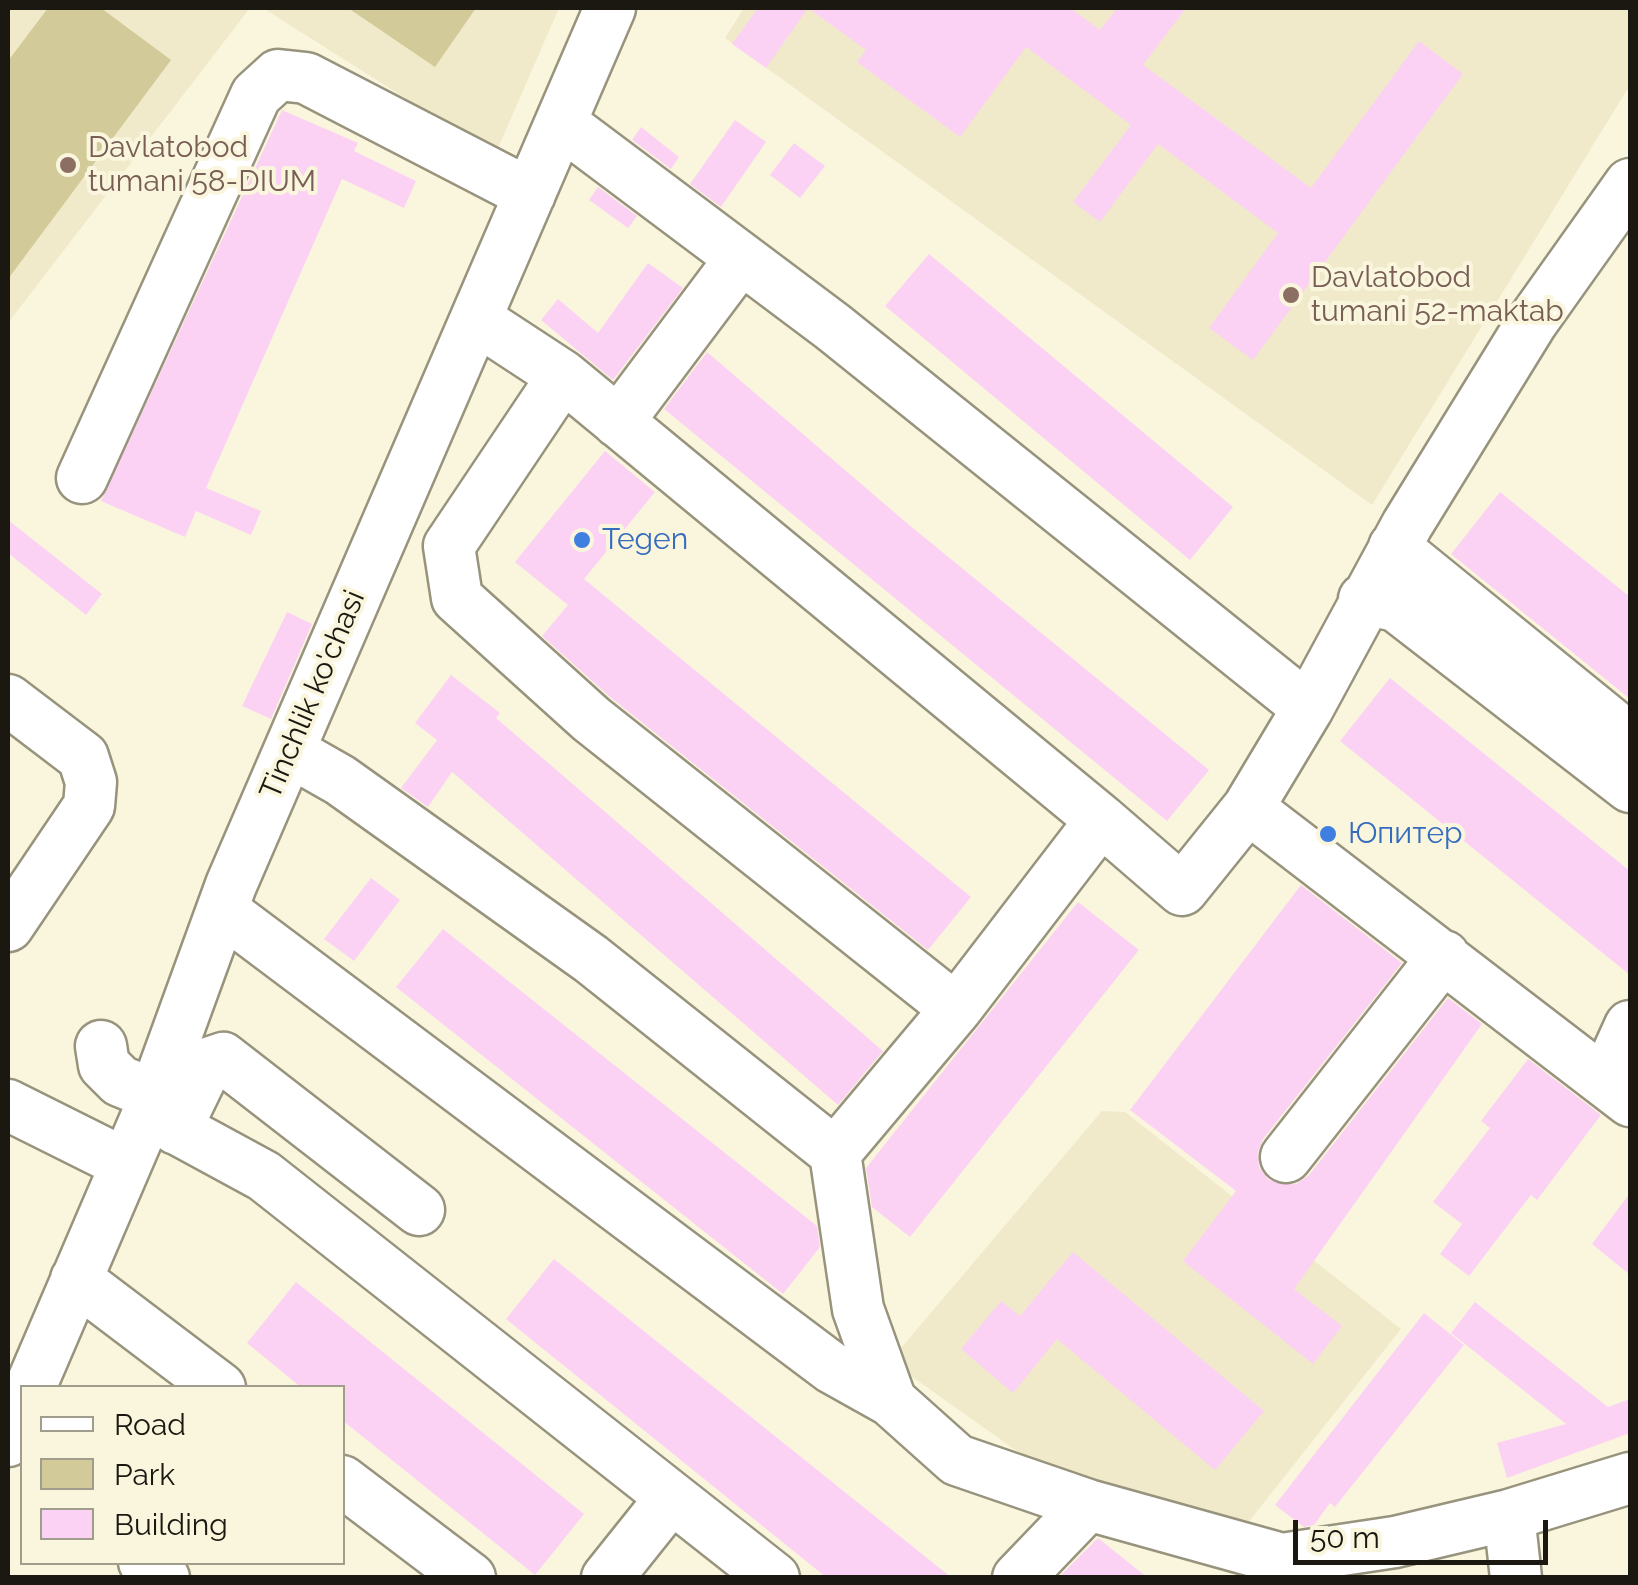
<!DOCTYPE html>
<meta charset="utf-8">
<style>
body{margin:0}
#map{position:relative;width:1638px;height:1585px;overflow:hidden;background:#faf6de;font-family:Raleway,sans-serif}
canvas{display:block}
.frame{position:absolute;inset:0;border:10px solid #1a1810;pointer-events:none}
.legend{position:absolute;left:20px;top:1385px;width:325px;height:180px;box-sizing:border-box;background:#faf6de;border:2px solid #a09d8c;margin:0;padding:12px 18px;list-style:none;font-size:30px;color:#1a1810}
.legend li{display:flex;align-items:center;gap:20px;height:50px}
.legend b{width:50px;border:2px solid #a09d8c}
.scale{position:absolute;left:1293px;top:1520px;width:255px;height:45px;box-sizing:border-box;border:5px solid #1a1810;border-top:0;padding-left:12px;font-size:30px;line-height:35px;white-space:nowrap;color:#1a1810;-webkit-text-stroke:8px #faf6de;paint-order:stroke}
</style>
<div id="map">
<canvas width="1638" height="1585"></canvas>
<div class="frame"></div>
<ul class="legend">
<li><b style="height:12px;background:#fff"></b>Road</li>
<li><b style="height:28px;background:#d3ca99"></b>Park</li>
<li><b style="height:28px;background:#fcd2f4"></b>Building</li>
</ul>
<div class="scale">50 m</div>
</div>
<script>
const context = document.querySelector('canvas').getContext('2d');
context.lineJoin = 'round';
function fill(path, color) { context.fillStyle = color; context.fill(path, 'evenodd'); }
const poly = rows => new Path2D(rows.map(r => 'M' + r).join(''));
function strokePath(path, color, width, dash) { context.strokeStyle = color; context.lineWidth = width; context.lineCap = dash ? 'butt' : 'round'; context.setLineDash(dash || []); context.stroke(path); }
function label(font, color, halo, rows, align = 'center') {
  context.font = font + ' Raleway,sans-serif'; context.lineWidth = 8; context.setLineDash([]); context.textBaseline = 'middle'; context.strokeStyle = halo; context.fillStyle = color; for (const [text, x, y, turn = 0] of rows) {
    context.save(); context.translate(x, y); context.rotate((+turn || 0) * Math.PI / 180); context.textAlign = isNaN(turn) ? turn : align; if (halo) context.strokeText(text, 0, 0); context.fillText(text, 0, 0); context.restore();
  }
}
const built = poly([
 [8,8,250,8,8,323],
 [263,8,559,8,495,155],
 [744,8,1630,8,1630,85,1372,505,725,38],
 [1102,1111,1125,1112,1401,1329,1247,1524,1028,1459,890,1361]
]);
const green = poly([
 [48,8,101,8,171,60,8,279,8,61],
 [348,8,476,8,435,67]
]);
const building = poly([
 [758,8,1070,8,1100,30,1117,8,1186,8,1143,65,1311,188,1419,41,1463,74,1253,360,1209,328,1278,233,1158,144,1100,222,1073,202,1131,125,1026,47,960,137,857,62,866,50,808,8,766,68,732,44],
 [282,110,358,143,354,151,416,181,404,208,342,179,206,488,261,511,251,535,196,511,185,537,101,501],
 [735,120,766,142,721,207,690,184],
 [641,127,679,157,671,169,632,140],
 [794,143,825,166,800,198,770,175],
 [598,187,637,216,628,228,589,200],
 [929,254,1233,507,1190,560,885,306],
 [648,263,683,288,613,380,541,320,558,299,598,333],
 [707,352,908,524,1209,770,1167,821,664,409],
 [605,451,655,492,584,579,971,897,928,950,610,697,542,636,568,605,515,562],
 [1500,492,1630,597,1630,699,1451,554],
 [8,520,102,594,86,615,8,553],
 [287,612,312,624,271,719,242,706],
 [451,675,500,713,496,718,883,1051,838,1105,452,772,428,807,401,788,437,740,415,723],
 [1390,678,1630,871,1630,975,1340,741],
 [371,878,400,900,354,961,324,939],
 [1301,885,1402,963,1263,1139,1258,1152,1259,1167,1269,1180,1296,1184,1309,1175,1448,998,1482,1024,1294,1289,1342,1326,1313,1364,1183,1261,1236,1191,1130,1110],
 [1078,902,1139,950,910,1237,872,1207,866,1168],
 [443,929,817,1226,820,1247,783,1294,396,987],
 [1528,1059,1601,1115,1537,1200,1531,1195,1469,1276,1440,1254,1462,1224,1433,1202,1490,1128,1481,1121],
 [1630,1193,1630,1275,1592,1244],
 [1073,1252,1264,1411,1215,1470,1057,1339,1013,1393,961,1349,1001,1301,1020,1316],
 [554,1259,952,1578,827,1578,506,1319],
 [296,1282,584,1514,535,1575,342,1420,342,1388,302,1388,247,1343],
 [1475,1302,1608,1407,1630,1399,1630,1433,1507,1478,1497,1443,1566,1424,1451,1333],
 [1424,1313,1464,1345,1335,1507,1330,1503,1314,1525,1304,1527,1275,1505],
 [1098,1538,1148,1578,1058,1578]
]);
const minor = poly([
 [561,123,833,327,1308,708,1407,525,1532,322,1630,184],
 [476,319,563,376,449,546,457,598,591,719,956,1009,1101,820,1182,890,1248,808],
 [563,376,1101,820],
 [618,422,741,258],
 [82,478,256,95,278,75,306,78,530,194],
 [1394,547,1630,739],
 [1364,599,1396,606,1630,787],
 [8,700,83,757,91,782,89,806,8,926],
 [1308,708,1248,808,1630,1101],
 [289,751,340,780,591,959,835,1153],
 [222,910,832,1368,891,1401],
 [956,1009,835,1153,858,1309,891,1401,957,1460,1088,1505,1282,1559,1395,1542,1509,1515,1630,1478],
 [101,1046,104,1065,120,1081,155,1095],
 [1605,1081,1630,1026],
 [8,1105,126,1164],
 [148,1113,264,1176,774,1578],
 [176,1129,208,1063,223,1058,419,1210],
 [1286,1157,1444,956],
 [76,1279,220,1388],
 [30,1388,148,1113,231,885,610,8],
 [8,1441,22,1405],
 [342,1481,470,1578],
 [1509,1515,1516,1578],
 [144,1562,164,1578],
 [607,1578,671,1498],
 [1018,1578,1088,1505]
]);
const markers = [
 [68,165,10,"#8d6e63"],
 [1291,295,10,"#8d6e63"],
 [582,540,10,"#3f7fe0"],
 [1328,834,10,"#3f7fe0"]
];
const educationNames = [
 ["Davlatobod",88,148],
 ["tumani 58-DIUM",88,182],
 ["Davlatobod",1311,278],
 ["tumani 52-maktab",1311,312]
];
const shopNames = [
 ["Tegen",602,540],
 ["Юпитер",1348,834]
];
const streetNames = [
 ["Tinchlik ko'chasi",313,695,-67]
];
fill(built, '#f0eacb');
fill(green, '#d3ca99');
fill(building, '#fcd2f4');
strokePath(minor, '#97937d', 55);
strokePath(minor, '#fff', 50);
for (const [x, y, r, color] of markers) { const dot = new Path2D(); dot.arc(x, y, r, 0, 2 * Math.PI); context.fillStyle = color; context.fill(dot); strokePath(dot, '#faf6de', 4); }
label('30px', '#785e54', '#faf6de', educationNames, 'left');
label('30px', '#366cbe', '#faf6de', shopNames, 'left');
label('30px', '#1a1810', '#faf6de', streetNames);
</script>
